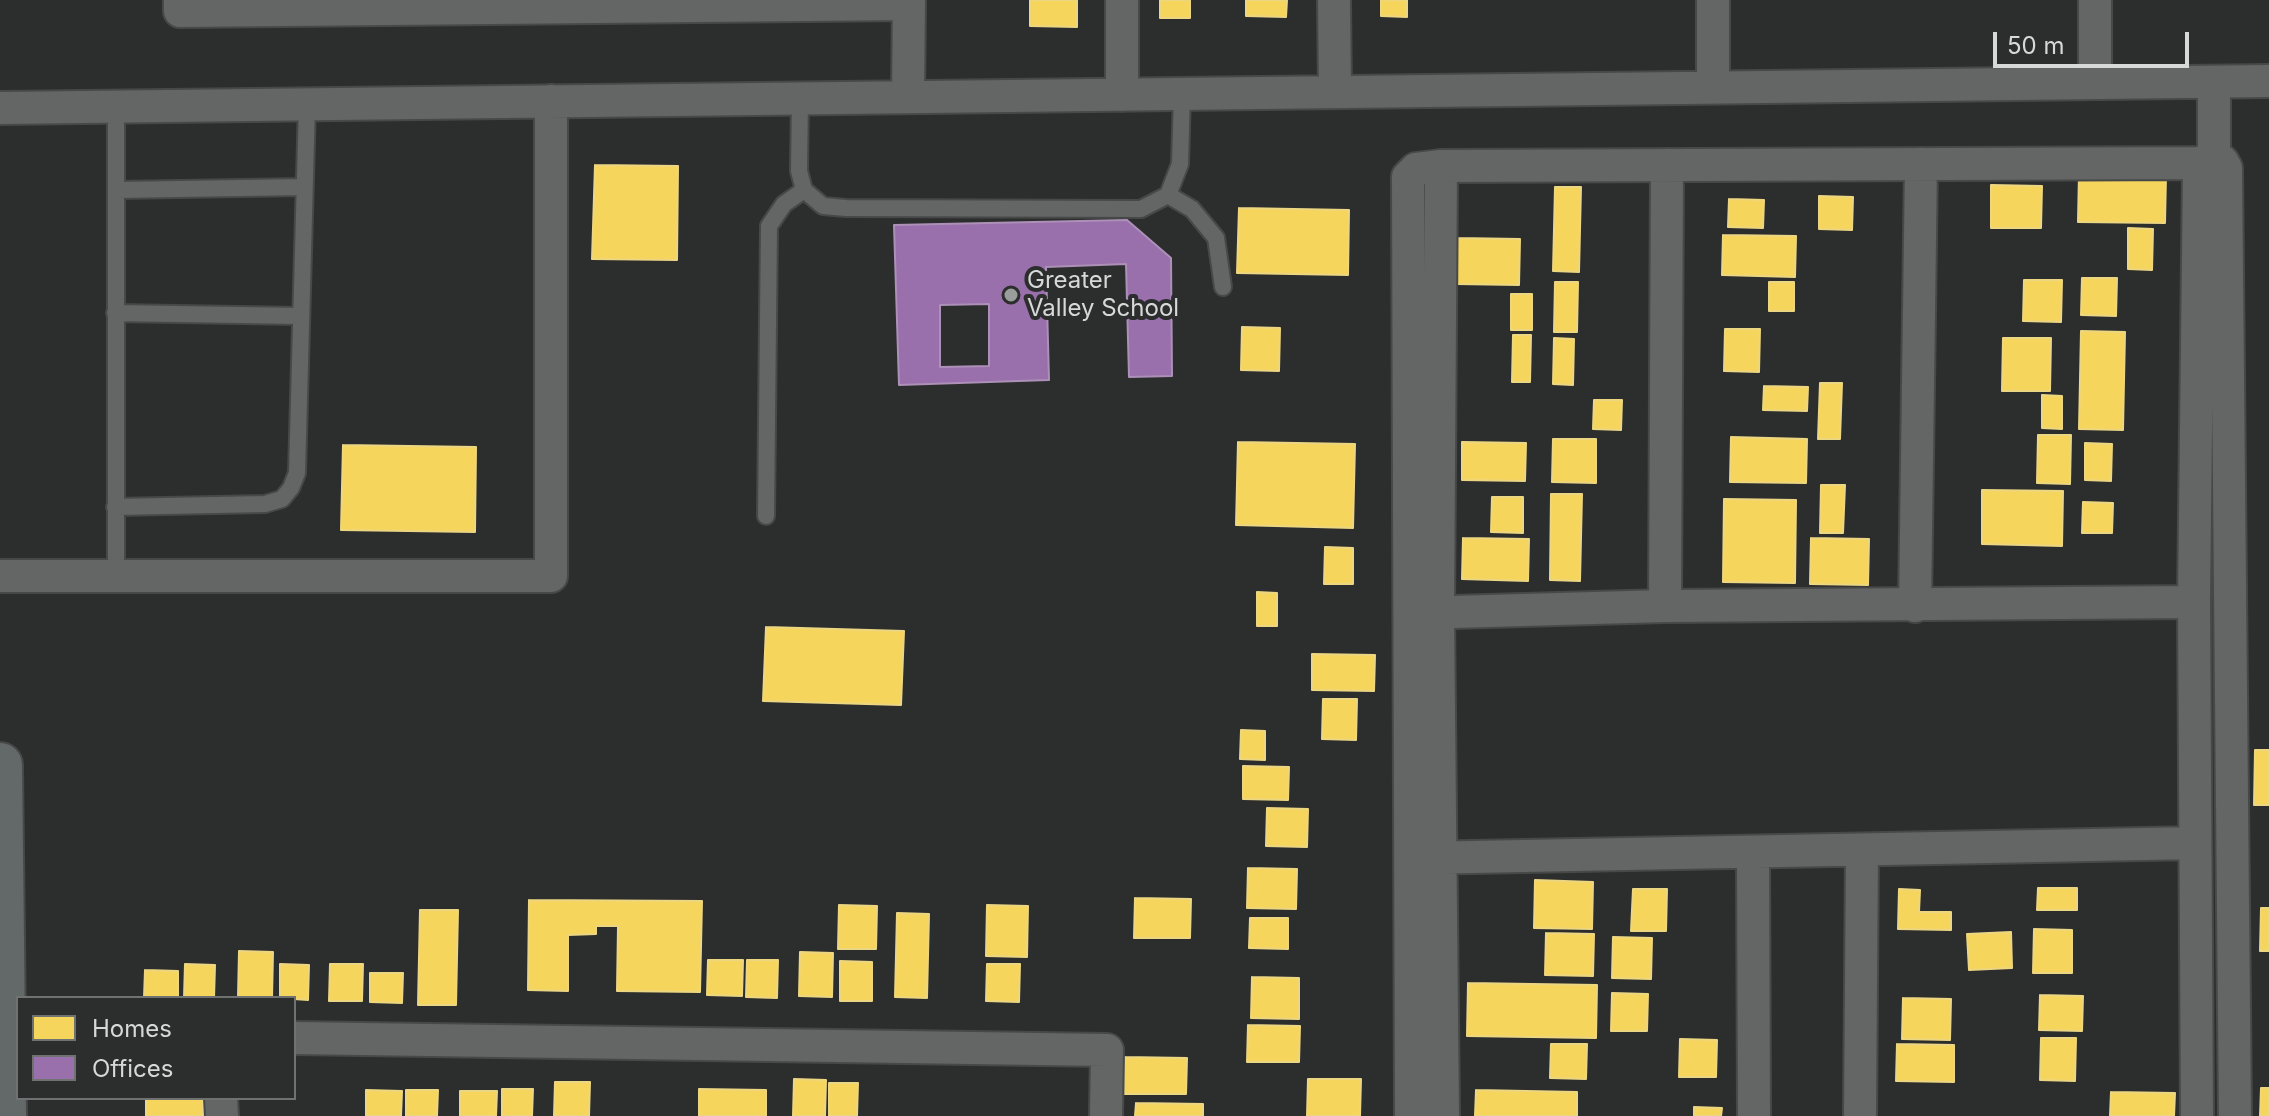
<!DOCTYPE html>
<style>
body{margin:0}
#map{position:relative;width:2269px;height:1116px;overflow:hidden;background:#2c2d2d;font-family:Inter,sans-serif}
canvas{display:block}
.legend{position:absolute;left:16px;top:996px;width:280px;height:104px;box-sizing:border-box;background:#2b2e2d;border:2px solid #707271;margin:0;padding:10px 14px;list-style:none;font-size:24px;color:#d7d9d8}
.legend li{display:flex;align-items:center;gap:16px;height:40px}
.legend b{width:40px;border:2px solid #707271}
.scale{position:absolute;left:1993px;top:32px;width:196px;height:36px;box-sizing:border-box;border:4px solid #d7d9d8;border-top:0;padding-left:10px;font-size:24px;line-height:28px;white-space:nowrap;color:#d7d9d8;-webkit-text-stroke:6px #2b2e2d;paint-order:stroke}
</style>
<div id="map">
<canvas width="2269" height="1116"></canvas>
<ul class="legend">
<li><b style="height:22px;background:#f6d55c"></b>Homes</li>
<li><b style="height:22px;background:#9970ab"></b>Offices</li>
</ul>
<div class="scale">50 m</div>
</div>
<script>
const context = document.querySelector('canvas').getContext('2d');
context.lineJoin = 'round';
function fill(path, color) { context.fillStyle = color; context.fill(path, 'evenodd'); }
const poly = rows => new Path2D(rows.map(r => 'M' + r).join(''));
function strokePath(path, color, width, dash) { context.strokeStyle = color; context.lineWidth = width; context.lineCap = dash ? 'butt' : 'round'; context.setLineDash(dash || []); context.stroke(path); }
function label(font, color, halo, rows, align = 'center') {
  context.font = font + ' Inter,sans-serif'; context.lineWidth = 8; context.setLineDash([]); context.textBaseline = 'middle'; context.strokeStyle = halo; context.fillStyle = color; for (const [text, x, y, turn = 0] of rows) {
    context.save(); context.translate(x, y); context.rotate((+turn || 0) * Math.PI / 180); context.textAlign = isNaN(turn) ? turn : align; if (halo) context.strokeText(text, 0, 0); context.fillText(text, 0, 0); context.restore();
  }
}
const homes = poly([
 [1030,0,1077,0,1077,27,1030,26,1030,0],
 [1160,0,1190,0,1190,18,1160,18,1160,0],
 [1246,0,1287,0,1286,17,1246,16,1246,0],
 [1381,0,1407,0,1407,17,1381,16,1381,0],
 [595,165,678,166,677,260,592,259,595,165],
 [2079,173,2166,175,2165,223,2078,222,2079,173],
 [1991,185,2042,186,2041,228,1991,228,1991,185],
 [1555,187,1581,187,1579,272,1553,271,1555,187],
 [1819,196,1853,197,1852,230,1819,229,1819,196],
 [1729,199,1764,200,1763,228,1728,227,1729,199],
 [1239,208,1349,210,1348,275,1237,273,1239,208],
 [2128,228,2153,229,2152,270,2128,269,2128,228],
 [1723,235,1796,236,1795,277,1722,275,1723,235],
 [1457,238,1520,239,1519,285,1456,284,1457,238],
 [2082,278,2117,278,2116,316,2081,315,2082,278],
 [2024,280,2062,280,2061,322,2023,321,2024,280],
 [1555,282,1578,282,1577,332,1554,332,1555,282],
 [1769,282,1794,282,1794,311,1769,311,1769,282],
 [1511,294,1532,294,1532,330,1511,330,1511,294],
 [1242,327,1280,328,1279,371,1241,370,1242,327],
 [1725,329,1760,329,1759,372,1724,371,1725,329],
 [2081,331,2125,332,2123,430,2079,429,2081,331],
 [1513,335,1531,335,1530,382,1512,382,1513,335],
 [1554,338,1574,339,1573,385,1553,384,1554,338],
 [2003,338,2051,338,2050,391,2002,391,2003,338],
 [1820,383,1842,383,1840,439,1818,439,1820,383],
 [1764,386,1808,387,1807,411,1763,410,1764,386],
 [2042,395,2062,396,2062,429,2042,428,2042,395],
 [1594,400,1622,400,1621,430,1593,429,1594,400],
 [2038,435,2071,435,2070,484,2037,483,2038,435],
 [1731,437,1807,439,1806,483,1730,482,1731,437],
 [1553,439,1596,439,1596,483,1552,482,1553,439],
 [1238,442,1355,444,1353,528,1236,525,1238,442],
 [1462,442,1526,443,1525,481,1462,480,1462,442],
 [2085,443,2112,444,2111,481,2085,480,2085,443],
 [343,445,476,447,475,532,341,530,343,445],
 [1821,485,1845,485,1843,533,1820,533,1821,485],
 [1982,490,2063,491,2062,546,1982,544,1982,490],
 [1551,494,1582,494,1580,581,1550,580,1551,494],
 [1492,497,1523,497,1523,533,1491,532,1492,497],
 [1724,499,1796,500,1795,583,1723,582,1724,499],
 [2083,502,2113,503,2112,533,2082,533,2083,502],
 [1463,538,1529,539,1528,581,1462,579,1463,538],
 [1811,538,1869,539,1868,585,1810,584,1811,538],
 [1325,547,1353,548,1353,584,1324,584,1325,547],
 [1257,592,1277,593,1277,626,1257,626,1257,592],
 [766,627,904,631,901,705,763,701,766,627],
 [1312,654,1375,655,1374,691,1312,690,1312,654],
 [1323,699,1357,699,1356,740,1322,739,1323,699],
 [1241,730,1265,731,1265,760,1240,759,1241,730],
 [2255,750,2269,750,2269,805,2254,805,2255,750],
 [1243,766,1289,767,1288,800,1243,799,1243,766],
 [1267,808,1308,809,1307,847,1266,846,1267,808],
 [1248,868,1297,869,1296,909,1247,908,1248,868],
 [1535,880,1593,882,1592,929,1534,928,1535,880],
 [2038,888,2077,888,2077,910,2037,910,2038,888],
 [1633,889,1667,889,1666,931,1631,931,1633,889],
 [1899,889,1920,890,1919,912,1951,912,1951,930,1898,929,1899,889],
 [1135,898,1191,899,1190,938,1134,938,1135,898],
 [529,900,702,901,700,992,617,991,618,926,596,926,596,934,568,935,568,991,528,990,529,900],
 [839,905,877,906,876,949,838,949,839,905],
 [987,905,1028,906,1027,957,986,956,987,905],
 [2261,908,2269,908,2269,951,2260,951,2261,908],
 [420,910,458,910,456,1005,418,1005,420,910],
 [897,913,929,914,927,998,895,997,897,913],
 [1250,918,1288,918,1288,949,1249,948,1250,918],
 [2034,929,2072,930,2072,973,2033,973,2034,929],
 [2011,932,2012,968,1969,970,1967,934,2011,932],
 [1546,933,1594,934,1593,976,1545,975,1546,933],
 [1613,937,1652,938,1651,979,1612,978,1613,937],
 [239,951,273,952,272,998,238,998,239,951],
 [800,952,833,953,832,997,799,996,800,952],
 [708,960,743,960,742,996,707,995,708,960],
 [747,960,778,960,777,998,746,997,747,960],
 [840,961,872,962,872,1001,840,1001,840,961],
 [185,964,215,965,214,998,184,998,185,964],
 [280,964,309,965,308,1000,280,998,280,964],
 [330,964,363,964,362,1001,329,1001,330,964],
 [987,964,1020,964,1019,1002,986,1001,987,964],
 [145,970,178,971,178,998,144,998,145,970],
 [370,973,403,973,402,1003,370,1002,370,973],
 [1252,977,1299,978,1299,1019,1251,1018,1252,977],
 [1468,983,1597,985,1596,1038,1467,1036,1468,983],
 [1612,993,1648,994,1647,1031,1611,1031,1612,993],
 [2040,995,2083,996,2082,1031,2039,1030,2040,995],
 [1903,998,1951,999,1950,1040,1902,1039,1903,998],
 [1248,1025,1300,1026,1299,1062,1247,1062,1248,1025],
 [2041,1038,2076,1038,2075,1081,2040,1080,2041,1038],
 [1680,1039,1717,1040,1716,1077,1679,1077,1680,1039],
 [1551,1044,1587,1044,1586,1079,1550,1078,1551,1044],
 [1897,1044,1954,1045,1954,1082,1896,1081,1897,1044],
 [1125,1057,1187,1058,1186,1094,1124,1094,1125,1057],
 [794,1079,826,1080,825,1116,793,1116,794,1079],
 [1308,1079,1361,1079,1360,1116,1307,1116,1308,1079],
 [555,1082,590,1082,589,1116,554,1116,555,1082],
 [829,1083,858,1083,857,1116,829,1116,829,1083],
 [2261,1088,2269,1088,2269,1116,2260,1116,2261,1088],
 [502,1089,533,1089,532,1116,502,1116,502,1089],
 [699,1089,766,1090,766,1116,699,1116,699,1089],
 [366,1090,402,1091,401,1116,366,1116,366,1090],
 [406,1090,438,1090,437,1116,406,1116,406,1090],
 [1476,1090,1577,1092,1577,1116,1475,1116,1476,1090],
 [460,1091,497,1091,496,1116,460,1116,460,1091],
 [2111,1092,2175,1093,2174,1116,2110,1116,2111,1092],
 [146,1098,203,1098,203,1116,146,1116,146,1098],
 [1136,1103,1203,1104,1203,1116,1135,1116,1136,1103],
 [1694,1107,1722,1108,1721,1116,1694,1116,1694,1107]
]);
const offices = poly([
 [1127,220,1171,258,1172,376,1129,377,1126,264,1046,267,1049,380,899,385,894,225,1127,220],
 [989,304,989,366,940,367,940,305,989,304]
]);
const lane = poly([
 [800,98,799,171,804,190,823,206,846,208,1141,209,1168,195,1180,164,1182,94],
 [116,106,116,576],
 [116,190,304,187],
 [1168,195,1192,209,1216,238,1223,287],
 [115,313,301,316],
 [115,507,265,504,282,499,291,488,297,473,307,104],
 [766,516,769,226,784,204,804,190]
]);
const street = poly([
 [180,0,180,11,909,4],
 [1122,0,1122,95],
 [1334,0,1335,92],
 [1713,0,1713,87],
 [2095,0,2095,83],
 [2214,82,2214,157],
 [908,97,909,0],
 [0,108,2269,81],
 [1441,166,1438,612,1443,1116],
 [0,576,551,576,551,101],
 [1665,606,1667,165],
 [1915,606,1921,164],
 [1417,613,1665,606,2194,602],
 [1753,852,1754,1116],
 [1420,858,2195,843],
 [294,1038,1107,1050,1106,1116],
 [221,1098,222,1116],
 [1411,1116,1408,177,1416,169,1441,166,2200,163],
 [1860,1116,1862,850],
 [2197,1116,2194,602,2199,172,2200,163,2214,157,2222,161,2226,168,2235,1116]
]);
const secondary = poly([
 [0,765,4,1116]
]);
const markers = [
 [1011,295,8,"#9b9d9c"]
];
const poiNames = [
 ["Greater",1027,281],
 ["Valley School",1027,309]
];
fill(homes, '#f6d55c');
strokePath(homes, '#edd681', 2);
fill(offices, '#9970ab');
strokePath(offices, '#ac90b8', 2);
strokePath(lane, '#474948', 20);
strokePath(street, '#474948', 36);
strokePath(secondary, '#474948', 48);
strokePath(lane, '#646565', 16);
strokePath(street, '#646565', 32);
strokePath(secondary, '#636968', 44);
for (const [x, y, r, color] of markers) { const dot = new Path2D(); dot.arc(x, y, r, 0, 2 * Math.PI); context.fillStyle = color; context.fill(dot); strokePath(dot, '#2b2e2d', 3); }
label('24px', '#d7d9d8', '#2b2e2d', poiNames, 'left');
</script>
